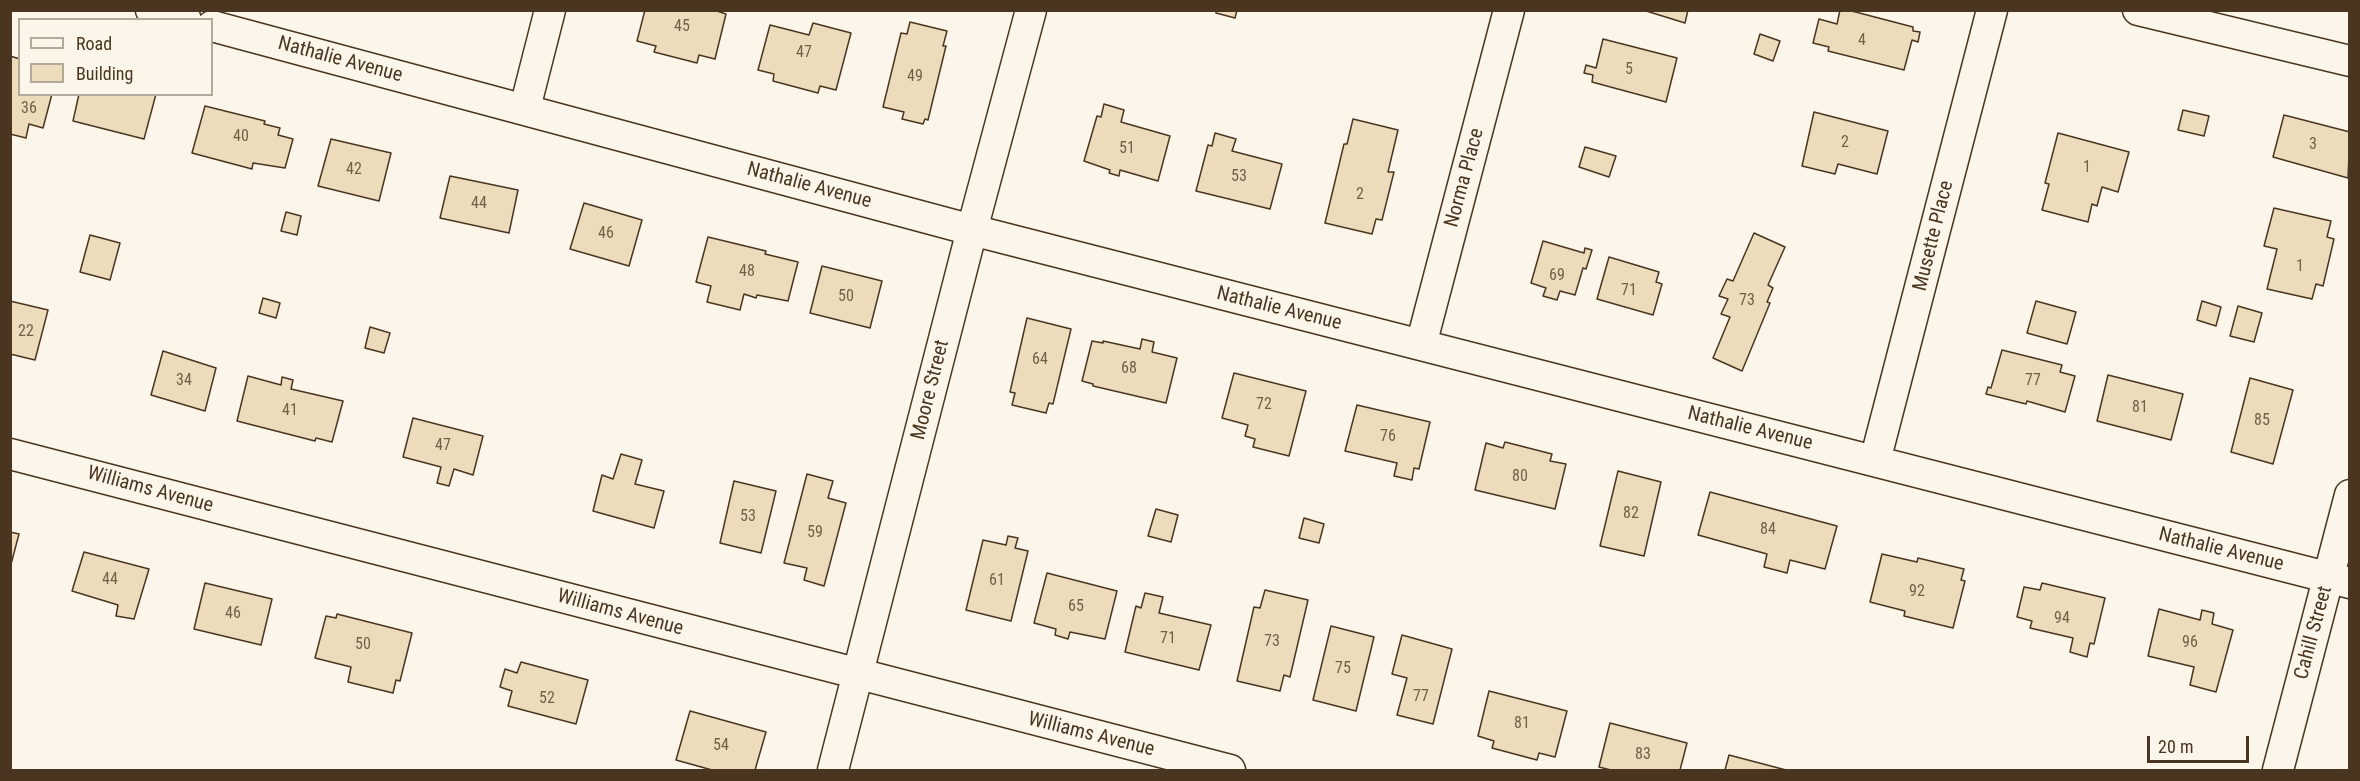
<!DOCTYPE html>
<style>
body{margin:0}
#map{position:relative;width:2360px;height:781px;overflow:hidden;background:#fbf6e9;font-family:"Roboto Condensed",sans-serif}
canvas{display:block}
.frame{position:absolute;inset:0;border:12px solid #4a3520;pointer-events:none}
.legend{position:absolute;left:18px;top:18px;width:195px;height:78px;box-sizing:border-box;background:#fbf6e9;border:2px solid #b4a999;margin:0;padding:8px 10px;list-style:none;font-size:18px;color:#4a3520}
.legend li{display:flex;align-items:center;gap:12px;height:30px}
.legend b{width:30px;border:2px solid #b4a999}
.scale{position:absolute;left:2147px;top:736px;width:102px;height:27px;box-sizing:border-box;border:3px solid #4a3520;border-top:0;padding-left:8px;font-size:18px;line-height:21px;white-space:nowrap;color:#4a3520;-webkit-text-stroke:4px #fbf6e9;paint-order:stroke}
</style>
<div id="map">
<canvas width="2360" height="781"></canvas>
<div class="frame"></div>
<ul class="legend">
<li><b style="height:8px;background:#fbf6e9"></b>Road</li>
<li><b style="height:16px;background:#ecdcbc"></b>Building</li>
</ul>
<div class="scale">20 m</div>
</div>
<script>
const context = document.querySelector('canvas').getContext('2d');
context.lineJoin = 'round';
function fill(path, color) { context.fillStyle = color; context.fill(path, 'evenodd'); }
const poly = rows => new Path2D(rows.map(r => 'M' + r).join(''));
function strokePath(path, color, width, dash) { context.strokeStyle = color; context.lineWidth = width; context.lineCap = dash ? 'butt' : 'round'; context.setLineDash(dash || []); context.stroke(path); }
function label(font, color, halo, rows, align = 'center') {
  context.font = font + ' "Roboto Condensed",sans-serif'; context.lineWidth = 4.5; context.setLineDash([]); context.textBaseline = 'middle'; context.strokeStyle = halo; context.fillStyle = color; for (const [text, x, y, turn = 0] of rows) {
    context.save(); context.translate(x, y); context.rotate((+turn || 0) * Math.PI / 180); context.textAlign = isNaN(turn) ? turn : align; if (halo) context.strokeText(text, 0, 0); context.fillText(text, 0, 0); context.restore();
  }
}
const building = poly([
 [645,10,714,10,726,14,715,59,699,55,697,63,654,52,656,46,637,41,645,10],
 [1216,10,1237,10,1235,18,1216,13,1216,10],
 [1643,10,1688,10,1685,23,1643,10],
 [1840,10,1848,10,1913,27,1913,31,1920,32,1918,42,1912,40,1904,70,1828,51,1829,47,1813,43,1819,19,1837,24,1840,10],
 [910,22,947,31,943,46,946,46,928,120,925,119,923,124,902,119,904,112,883,107,901,33,907,34,910,22],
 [813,23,851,33,836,90,820,86,818,93,773,81,774,74,758,70,770,25,809,35,813,23],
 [1760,34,1780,41,1773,61,1754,54,1760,34],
 [1603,39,1677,58,1666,102,1592,82,1593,75,1584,73,1586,65,1596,68,1603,39],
 [10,56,20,59,20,94,52,94,43,128,29,124,26,138,10,134,10,56],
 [79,94,156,94,144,139,73,121,79,94],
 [1104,104,1124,110,1121,122,1170,136,1158,181,1120,170,1119,176,1109,173,1110,170,1084,161,1097,116,1101,117,1104,104],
 [205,106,265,121,264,124,280,128,278,135,293,139,285,168,253,163,252,169,192,153,205,106],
 [2183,110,2209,116,2204,136,2178,130,2183,110],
 [1814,112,1888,131,1877,174,1838,164,1835,174,1802,166,1814,112],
 [2284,115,2350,132,2348,178,2273,157,2284,115],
 [1353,119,1398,130,1388,172,1394,172,1382,220,1376,219,1372,234,1325,223,1344,144,1347,144,1353,119],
 [1215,133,1236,139,1232,151,1282,164,1270,209,1196,191,1208,145,1212,146,1215,133],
 [2058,133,2129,152,2118,192,2102,187,2097,206,2092,204,2088,222,2042,210,2049,184,2045,183,2058,133],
 [331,139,391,153,379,201,318,186,331,139],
 [1585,147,1616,156,1609,177,1579,167,1585,147],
 [450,176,518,190,509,233,440,218,450,176],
 [584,203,642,220,629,266,570,249,584,203],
 [2274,208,2331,221,2327,237,2334,239,2323,286,2316,284,2312,299,2267,289,2277,249,2264,246,2274,208],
 [286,212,301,216,297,235,281,231,286,212],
 [1754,233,1785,247,1768,285,1773,288,1767,302,1770,303,1742,371,1713,358,1730,317,1721,314,1728,299,1719,296,1727,279,1733,281,1754,233],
 [90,235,120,243,110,280,80,272,90,235],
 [708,237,766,251,765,254,798,262,788,301,757,295,756,298,744,294,740,310,707,302,711,286,696,282,708,237],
 [1543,241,1584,253,1585,248,1592,250,1586,269,1583,268,1575,295,1560,291,1557,300,1543,296,1546,288,1531,283,1543,241],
 [1609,257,1659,272,1656,282,1662,284,1653,315,1597,299,1609,257],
 [822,266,882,281,870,328,810,313,822,266],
 [263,298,280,303,276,318,259,313,263,298],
 [10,301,48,310,35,360,10,354,10,301],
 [2036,301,2076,312,2067,344,2027,333,2036,301],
 [2202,301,2221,307,2216,326,2197,320,2202,301],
 [2238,306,2262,313,2254,342,2230,336,2238,306],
 [1027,318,1071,329,1053,404,1049,403,1046,413,1012,405,1015,393,1010,392,1027,318],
 [370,327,390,333,384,353,365,348,370,327],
 [1142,339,1154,342,1152,352,1177,358,1166,403,1093,386,1093,384,1082,381,1092,341,1103,343,1103,341,1140,349,1142,339],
 [2002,350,2062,365,2060,372,2075,376,2065,412,2027,401,2026,404,1986,394,1988,387,1991,388,2002,350],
 [163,351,216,368,205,411,151,395,163,351],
 [1234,373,1306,391,1289,456,1253,447,1255,439,1245,436,1248,425,1222,418,1234,373],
 [2108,375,2183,394,2171,440,2097,421,2108,375],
 [248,376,281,385,282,377,293,380,291,389,343,401,332,442,316,438,315,441,237,421,248,376],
 [2250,378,2293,390,2273,464,2231,452,2250,378],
 [1357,405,1430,422,1419,469,1414,468,1412,480,1394,476,1397,463,1345,451,1357,405],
 [413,418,483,436,473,475,454,469,449,486,437,483,441,467,403,457,413,418],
 [1505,442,1552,454,1550,461,1566,464,1555,509,1475,490,1486,443,1503,448,1505,442],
 [621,454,642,460,635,484,664,491,654,528,593,511,602,475,613,479,621,454],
 [1618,471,1661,482,1644,556,1600,546,1618,471],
 [807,474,833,481,828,498,846,503,824,586,804,580,807,568,784,563,807,474],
 [734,481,776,491,761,553,720,543,734,481],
 [1710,492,1837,526,1825,569,1790,560,1787,573,1764,567,1767,554,1698,535,1710,492],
 [1156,509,1178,515,1171,542,1148,536,1156,509],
 [1304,518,1324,524,1319,543,1299,538,1304,518],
 [10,532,19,534,10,568,10,532],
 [1008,536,1018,538,1015,548,1028,551,1011,621,966,610,983,540,1006,545,1008,536],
 [84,552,149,569,134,619,116,616,118,605,72,591,84,552],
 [1882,554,1917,562,1918,558,1964,569,1961,580,1965,581,1953,628,1904,616,1905,611,1870,602,1882,554],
 [1047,573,1117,591,1105,639,1070,632,1068,639,1055,635,1056,629,1034,623,1047,573],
 [205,583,272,599,261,645,194,629,205,583],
 [2042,583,2105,598,2094,644,2090,643,2087,657,2070,652,2073,638,2030,628,2032,621,2017,617,2024,587,2040,590,2042,583],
 [1265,590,1308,600,1290,677,1284,675,1280,691,1237,681,1254,607,1260,608,1265,590],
 [1145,593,1163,597,1159,613,1211,625,1199,670,1125,652,1136,606,1141,608,1145,593],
 [2159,609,2200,620,2202,610,2214,613,2212,624,2233,630,2216,692,2190,685,2194,667,2148,656,2159,609],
 [337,614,412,633,400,681,396,680,393,693,348,682,351,667,315,658,326,616,336,618,337,614],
 [1331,626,1374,637,1356,711,1313,700,1331,626],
 [1402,635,1452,649,1433,724,1397,715,1407,678,1392,674,1402,635],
 [521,662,588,680,576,724,508,706,512,691,500,687,505,669,517,673,521,662],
 [1489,691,1567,711,1555,757,1539,753,1537,760,1492,748,1494,741,1478,736,1489,691],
 [690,711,766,732,755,770,712,770,676,760,690,711],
 [1610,723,1687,743,1680,770,1611,770,1599,767,1610,723],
 [1729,755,1786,770,1725,770,1729,755]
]);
const minor = poly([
 [151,10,186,20],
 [2138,10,2350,61],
 [212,26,972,230,2350,583],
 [525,108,550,10],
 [1421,345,1509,10],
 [10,454,1230,770],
 [1875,461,1992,10],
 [833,770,972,230,1031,10],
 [2278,770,2350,495]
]);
const numberNames = [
 ["45",682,27],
 ["4",1862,41],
 ["47",804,53],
 ["5",1629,70],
 ["49",915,77],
 ["36",29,109],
 ["40",241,137],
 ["2",1845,143],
 ["3",2313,145],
 ["51",1127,149],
 ["1",2087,168],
 ["42",354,170],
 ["53",1239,177],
 ["2",1360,195],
 ["44",479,204],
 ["46",606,234],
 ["1",2300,267],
 ["48",747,272],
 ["69",1557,276],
 ["71",1629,291],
 ["50",846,297],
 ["73",1747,301],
 ["22",26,332],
 ["64",1040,360],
 ["68",1129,369],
 ["34",184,381],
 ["77",2033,381],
 ["72",1264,405],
 ["81",2140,408],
 ["41",290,411],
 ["85",2262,421],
 ["76",1388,437],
 ["47",443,446],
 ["80",1520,477],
 ["82",1631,514],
 ["53",748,517],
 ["84",1768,530],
 ["59",815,533],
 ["44",110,580],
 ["61",997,581],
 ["92",1917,592],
 ["65",1076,607],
 ["46",233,614],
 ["94",2062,619],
 ["71",1168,639],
 ["73",1272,642],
 ["96",2190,643],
 ["50",363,645],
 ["75",1343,669],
 ["77",1421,697],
 ["52",547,699],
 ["81",1522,724],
 ["54",721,746],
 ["83",1643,755]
];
const streetNames = [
 ["Nathalie Avenue",340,60,15],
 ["Norma Place",1465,178,-75],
 ["Nathalie Avenue",809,186,15],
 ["Musette Place",1934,236,-76],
 ["Nathalie Avenue",1279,309,14],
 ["Moore Street",931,390,-76],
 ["Nathalie Avenue",1750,429,14],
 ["Williams Avenue",150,490,15],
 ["Nathalie Avenue",2221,550,14],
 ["Williams Avenue",620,613,15],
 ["Cahill Street",2314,633,-75],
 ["Williams Avenue",1091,735,14]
];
fill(building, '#ecdcbc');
strokePath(building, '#4a3520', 1.5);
strokePath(minor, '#4a3520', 33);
strokePath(minor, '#fbf6e9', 30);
label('16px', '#725f47', null, numberNames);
label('20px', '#4a3520', '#fbf6e9', streetNames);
</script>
